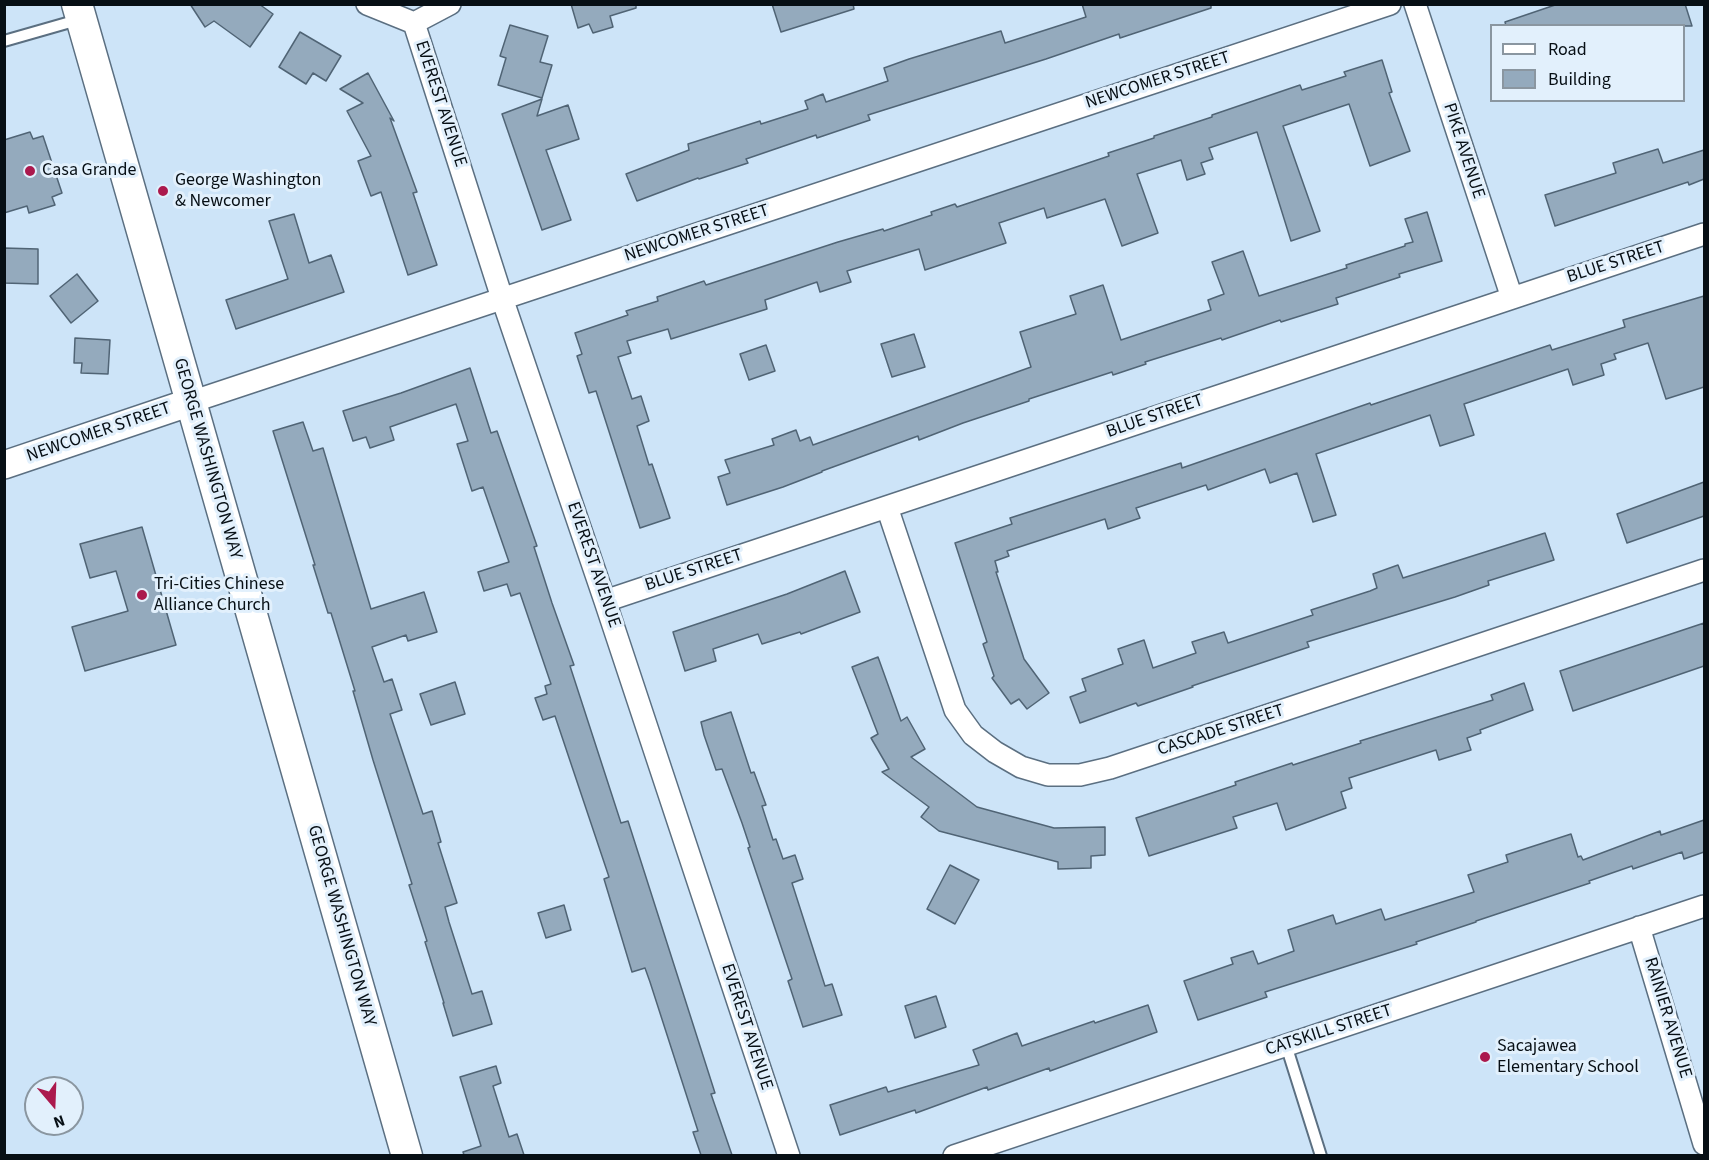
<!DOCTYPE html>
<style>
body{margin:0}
#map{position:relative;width:1709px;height:1160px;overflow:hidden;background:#cde4f8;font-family:"Source Sans 3",sans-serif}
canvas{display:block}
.frame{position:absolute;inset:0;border:6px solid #070f15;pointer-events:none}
.legend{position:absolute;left:1490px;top:24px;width:195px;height:78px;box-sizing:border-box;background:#e2f0fc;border:2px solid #8a96a0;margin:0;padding:8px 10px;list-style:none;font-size:18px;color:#070f15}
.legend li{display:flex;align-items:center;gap:12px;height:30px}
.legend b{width:30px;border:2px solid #8a96a0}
.north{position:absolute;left:24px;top:1076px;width:60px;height:60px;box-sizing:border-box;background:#e2f0fc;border:2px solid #8a96a0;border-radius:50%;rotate:161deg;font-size:16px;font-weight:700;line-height:24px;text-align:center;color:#070f15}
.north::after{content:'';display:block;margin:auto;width:21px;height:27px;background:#ab194d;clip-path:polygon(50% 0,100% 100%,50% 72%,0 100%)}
</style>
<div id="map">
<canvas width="1709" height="1160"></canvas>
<div class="frame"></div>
<ul class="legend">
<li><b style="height:8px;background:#fff"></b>Road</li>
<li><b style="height:16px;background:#94aabd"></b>Building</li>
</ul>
<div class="north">N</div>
</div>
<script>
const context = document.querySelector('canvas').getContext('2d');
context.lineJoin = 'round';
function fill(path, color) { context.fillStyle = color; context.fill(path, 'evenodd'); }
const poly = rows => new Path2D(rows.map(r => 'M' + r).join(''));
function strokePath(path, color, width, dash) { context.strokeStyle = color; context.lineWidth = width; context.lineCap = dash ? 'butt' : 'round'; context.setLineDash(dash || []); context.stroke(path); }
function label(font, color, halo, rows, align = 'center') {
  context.font = font + ' "Source Sans 3",sans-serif'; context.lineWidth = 6; context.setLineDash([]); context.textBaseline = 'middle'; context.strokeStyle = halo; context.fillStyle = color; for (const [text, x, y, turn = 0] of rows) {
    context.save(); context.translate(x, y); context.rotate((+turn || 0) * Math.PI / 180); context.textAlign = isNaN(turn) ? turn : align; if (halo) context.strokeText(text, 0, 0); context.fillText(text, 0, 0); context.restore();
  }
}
const building = poly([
 [190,4,259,4,273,14,250,47,214,21,205,27,190,4],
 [571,4,636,4,636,8,610,16,613,27,593,33,589,24,578,28,571,4],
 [772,4,853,4,854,9,781,32,772,4],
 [1082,4,1211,4,1211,8,1120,38,1119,34,1046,59,868,115,870,120,817,138,816,135,746,159,748,163,699,179,698,178,637,201,626,174,689,150,688,144,760,121,761,124,808,109,805,101,823,94,826,102,888,81,884,68,909,59,1001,31,1005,43,1086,17,1082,4],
 [1558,4,1685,4,1692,26,1506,26,1505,22,1558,4],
 [510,25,548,36,540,62,552,65,542,98,498,85,506,58,500,56,510,25],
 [300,32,341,56,326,81,313,73,306,84,279,67,300,32],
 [1382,60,1392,92,1389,93,1410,151,1370,166,1349,104,1283,126,1320,231,1291,241,1257,132,1209,148,1213,159,1201,163,1205,174,1187,180,1181,160,1137,174,1158,233,1122,246,1105,199,1047,218,1044,208,999,223,1006,243,925,270,919,249,847,271,851,282,820,292,817,282,765,300,767,309,671,339,668,329,627,341,631,353,618,357,632,399,641,396,649,421,637,426,649,465,652,464,670,518,640,528,596,391,589,393,577,356,582,354,575,333,628,315,626,311,658,301,657,297,704,281,706,285,838,242,883,229,884,231,932,215,931,212,955,204,957,207,1109,156,1108,153,1154,138,1154,136,1212,117,1212,115,1300,85,1302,90,1346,76,1344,72,1382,60],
 [368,73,394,121,390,118,417,192,413,193,437,265,408,275,381,192,371,196,358,161,371,156,347,111,363,103,340,89,368,73],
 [542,99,537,116,568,105,579,139,546,150,571,220,542,230,502,114,542,99],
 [30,132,33,139,43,136,62,193,52,197,55,205,29,213,27,206,4,213,4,140,30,132],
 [1658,149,1663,163,1704,150,1704,179,1689,185,1688,182,1555,226,1545,195,1616,173,1613,163,1658,149],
 [1427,212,1442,261,1399,274,1400,277,1336,298,1338,304,1281,322,1280,320,1222,340,1221,338,1145,362,1146,364,1113,375,1112,372,1029,399,1029,401,963,423,919,440,918,436,822,471,822,472,783,487,727,505,718,477,730,473,725,460,774,445,772,439,796,430,800,441,810,437,813,445,1031,367,1020,332,1076,314,1070,296,1103,285,1121,340,1211,310,1208,300,1224,294,1212,262,1243,251,1259,296,1347,268,1346,265,1405,246,1405,244,1413,242,1405,219,1427,212],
 [294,214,309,263,331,255,344,292,236,329,226,300,288,279,269,221,294,214],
 [4,248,38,249,38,284,4,283,4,248],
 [77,274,98,301,71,323,50,296,77,274],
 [1704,296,1704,387,1666,399,1648,343,1614,354,1616,359,1601,364,1604,375,1573,385,1568,369,1464,404,1474,435,1440,446,1430,415,1316,454,1336,515,1313,522,1297,473,1270,483,1265,469,1208,490,1206,485,1136,508,1140,518,1108,529,1105,519,1007,551,1009,556,995,561,998,572,996,572,1024,659,1049,693,1027,709,1019,699,1011,704,992,678,994,676,983,644,987,642,955,543,1012,524,1010,518,1181,463,1182,468,1370,403,1371,405,1550,345,1552,350,1625,327,1623,320,1704,296],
 [914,334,925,367,892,377,881,344,914,334],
 [75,338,110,340,108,374,81,373,82,363,74,363,75,338],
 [766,345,775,371,749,380,740,354,766,345],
 [470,368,491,433,497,431,537,546,534,547,552,603,574,665,570,666,621,823,628,821,715,1093,711,1094,732,1155,701,1155,693,1132,698,1131,650,982,645,968,632,972,604,879,609,877,555,716,543,720,535,698,547,694,545,686,551,684,520,593,511,596,507,584,484,591,478,572,509,562,483,487,472,491,457,444,468,441,456,404,390,427,394,440,370,448,366,437,353,441,343,411,401,393,470,368],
 [303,422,313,451,323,448,371,609,424,592,437,632,408,641,406,635,372,647,384,682,392,679,402,710,390,714,423,814,432,811,441,842,438,843,457,903,445,907,449,922,472,994,482,991,492,1024,453,1036,443,1003,444,1003,425,942,427,941,409,885,412,884,373,760,353,691,355,691,331,613,328,613,313,565,315,565,273,431,303,422],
 [1704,482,1704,516,1627,543,1617,514,1704,482],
 [142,527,176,645,85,671,72,627,128,611,116,571,90,578,80,544,142,527],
 [1545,533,1554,560,1488,581,1489,585,1455,597,1307,642,1309,647,1192,686,1193,687,1138,706,1136,703,1080,723,1070,697,1086,691,1082,679,1123,664,1118,649,1144,640,1153,668,1196,653,1192,642,1224,632,1228,643,1313,615,1311,610,1370,591,1377,588,1373,574,1398,565,1403,578,1545,533],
 [845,571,860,612,801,634,800,632,762,644,758,634,713,649,716,661,685,671,673,632,787,594,845,571],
 [1704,623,1704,666,1573,711,1560,671,1704,623],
 [878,657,901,721,907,717,925,749,911,757,977,807,1054,828,1105,827,1105,855,1091,856,1091,868,1058,869,1058,862,939,831,921,817,929,807,882,772,889,769,871,738,878,734,852,667,878,657],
 [455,682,465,714,431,725,420,694,455,682],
 [1524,683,1533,710,1480,730,1481,733,1467,738,1471,750,1439,760,1436,750,1349,778,1352,788,1341,792,1346,808,1286,830,1277,803,1233,817,1237,828,1149,856,1136,818,1236,785,1235,782,1292,763,1293,765,1361,743,1360,741,1493,700,1491,695,1524,683],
 [731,712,751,773,754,772,766,805,762,806,773,840,776,839,783,859,795,855,803,879,792,883,825,986,832,984,842,1015,803,1027,788,981,792,979,748,848,750,847,742,823,722,769,716,770,704,735,701,722,731,712],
 [1704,820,1704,852,1684,859,1682,852,1633,869,1632,866,1589,881,1590,883,1476,921,1476,922,1416,942,1417,944,1265,992,1267,997,1198,1020,1184,981,1233,964,1231,958,1253,951,1258,964,1294,951,1288,930,1333,915,1336,924,1381,909,1385,920,1474,892,1468,875,1508,862,1506,855,1571,834,1578,857,1581,856,1583,860,1660,831,1661,835,1704,820],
 [950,865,979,880,955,924,927,909,950,865],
 [564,905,571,930,546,938,538,913,564,905],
 [936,996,946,1027,915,1038,905,1006,936,996],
 [1148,1005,1157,1032,1050,1071,1049,1068,988,1090,987,1087,916,1113,915,1110,840,1135,830,1105,886,1087,888,1092,979,1065,973,1050,1017,1033,1022,1046,1094,1021,1095,1023,1148,1005],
 [496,1066,501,1083,493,1086,509,1137,517,1134,524,1155,464,1155,463,1152,481,1146,460,1077,496,1066]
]);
const service = poly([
 [4,41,81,19],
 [1286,1045,1321,1156]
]);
const minor = poly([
 [367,4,414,23,502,298,605,601,789,1156],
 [1415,4,1512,298],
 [414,23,450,4],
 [191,402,1390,4],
 [887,507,955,710,973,735,995,752,1021,767,1048,775,1080,775,1110,768,1704,570],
 [605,601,1704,234],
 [1639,927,1704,1144],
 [954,1156,1704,906]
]);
const tertiary = poly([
 [4,465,191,402]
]);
const secondary = poly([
 [77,4,407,1156]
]);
const markers = [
 [30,171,6,"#ab194d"],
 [163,191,6,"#ab194d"],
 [142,595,6,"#ab194d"],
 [1485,1057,6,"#ab194d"]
];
const streetNames = [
 ["NEWCOMER STREET",1158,81,-18],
 ["EVEREST AVENUE",440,104,72],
 ["PIKE AVENUE",1463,151,72],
 ["NEWCOMER STREET",697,234,-18],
 ["BLUE STREET",1616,263,-18],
 ["BLUE STREET",1155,417,-19],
 ["NEWCOMER STREET",99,433,-19],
 ["GEORGE WASHINGTON WAY",207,459,74],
 ["EVEREST AVENUE",593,565,71],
 ["BLUE STREET",694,571,-18],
 ["CASCADE STREET",1221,731,-18],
 ["GEORGE WASHINGTON WAY",341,926,74],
 ["RAINIER AVENUE",1667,1018,73],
 ["EVEREST AVENUE",746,1027,72],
 ["CATSKILL STREET",1329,1031,-18]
];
const poiNames = [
 ["Casa Grande",42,171],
 ["George Washington",175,181],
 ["& Newcomer",175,202],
 ["Tri-Cities Chinese",154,585],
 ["Alliance Church",154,606],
 ["Sacajawea",1497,1047],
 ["Elementary School",1497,1068]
];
fill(building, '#94aabd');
strokePath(building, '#506475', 1.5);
strokePath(service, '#5b6f81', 14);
strokePath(minor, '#5b6f81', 24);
strokePath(tertiary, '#5b6f81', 30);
strokePath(secondary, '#5b6f81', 33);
strokePath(service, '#fff', 10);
strokePath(minor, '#fff', 21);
strokePath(tertiary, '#fff', 27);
strokePath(secondary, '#fff', 30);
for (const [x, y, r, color] of markers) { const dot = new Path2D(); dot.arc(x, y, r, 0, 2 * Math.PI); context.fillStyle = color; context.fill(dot); strokePath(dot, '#e2f0fc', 2); }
label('18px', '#070f15', '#e2f0fc', streetNames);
label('18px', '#070f15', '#e2f0fc', poiNames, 'left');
</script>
